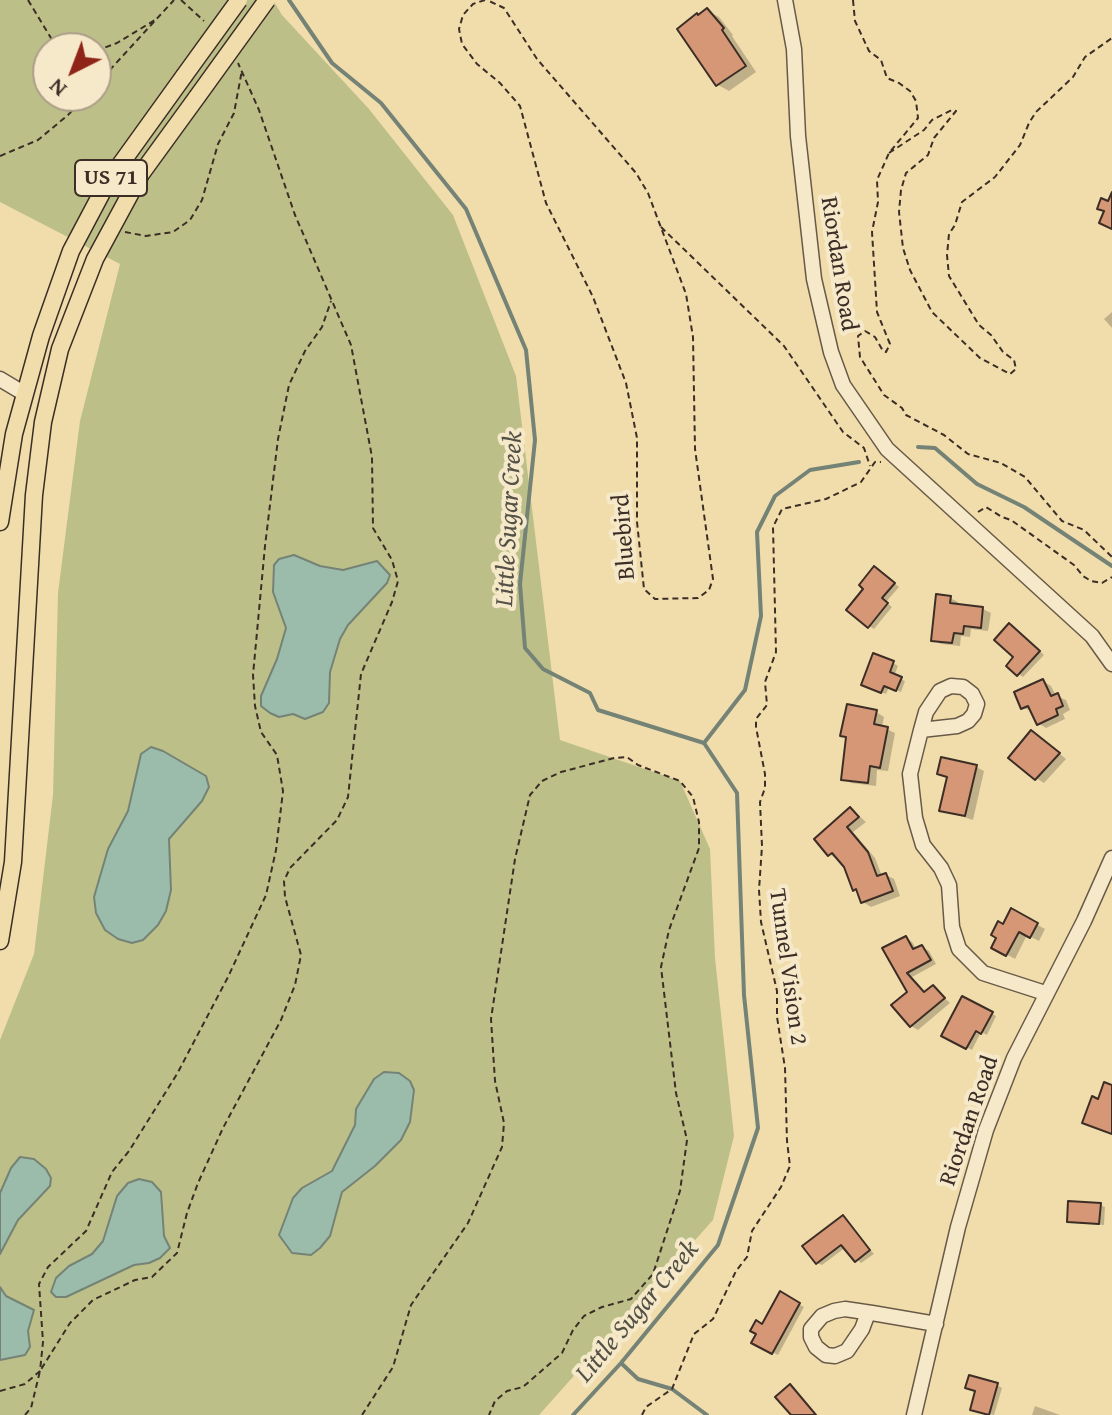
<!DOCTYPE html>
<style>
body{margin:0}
#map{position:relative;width:1112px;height:1415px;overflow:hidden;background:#f1ddac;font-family:"Gentium Book Plus",serif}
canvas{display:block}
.north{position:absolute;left:32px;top:32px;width:80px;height:80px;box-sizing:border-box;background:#f6e9c9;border:2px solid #ac9e88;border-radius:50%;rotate:222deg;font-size:22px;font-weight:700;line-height:32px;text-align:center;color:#3c2e26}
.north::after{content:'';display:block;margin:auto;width:28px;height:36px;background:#8f2418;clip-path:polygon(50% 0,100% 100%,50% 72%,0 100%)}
</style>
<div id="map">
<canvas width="1112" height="1415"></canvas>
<div class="north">N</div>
</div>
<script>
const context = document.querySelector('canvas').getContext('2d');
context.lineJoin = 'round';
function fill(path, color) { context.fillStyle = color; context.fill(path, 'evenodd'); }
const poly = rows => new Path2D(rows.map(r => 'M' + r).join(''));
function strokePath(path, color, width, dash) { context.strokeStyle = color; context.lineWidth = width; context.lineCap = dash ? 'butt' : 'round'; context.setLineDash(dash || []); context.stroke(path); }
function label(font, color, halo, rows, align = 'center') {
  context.font = font + ' "Gentium Book Plus",serif'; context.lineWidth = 8; context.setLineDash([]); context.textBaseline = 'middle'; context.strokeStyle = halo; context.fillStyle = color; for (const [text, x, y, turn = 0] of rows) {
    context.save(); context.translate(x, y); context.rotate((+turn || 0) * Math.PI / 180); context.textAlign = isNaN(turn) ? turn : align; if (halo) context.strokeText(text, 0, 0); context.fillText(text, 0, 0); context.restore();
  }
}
const green = poly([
 [0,0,273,0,282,15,369,109,453,215,516,376,560,740,680,781,710,849,715,958,734,1136,713,1220,539,1415,0,1415,0,1040,34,954,53,795,58,593,80,421,120,264,0,202],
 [48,48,96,48,96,96,48,96]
]);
const water = poly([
 [294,555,320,566,343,570,377,561,390,575,387,583,348,625,340,639,330,672,329,703,323,712,305,719,293,714,279,717,270,713,261,706,261,696,277,659,286,628,273,592,274,565,279,559,294,555],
 [151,747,163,751,206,776,209,787,202,801,169,839,171,890,166,911,158,925,143,940,132,943,118,939,105,930,96,913,94,897,108,849,128,811,141,754,151,747],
 [384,1072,399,1073,410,1081,414,1090,410,1122,401,1140,375,1166,342,1192,330,1236,320,1248,311,1255,292,1253,279,1235,293,1198,302,1188,332,1171,355,1125,356,1109,374,1079,384,1072],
 [20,1157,34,1159,46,1169,51,1178,50,1186,18,1220,0,1254,0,1193,11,1168,20,1157],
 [139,1179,152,1182,161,1192,164,1236,170,1248,160,1258,149,1263,134,1265,66,1297,56,1297,51,1292,56,1278,69,1266,92,1254,103,1241,117,1196,128,1183,139,1179],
 [0,1287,6,1296,34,1310,28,1331,30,1347,25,1355,0,1360,0,1287]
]);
const shadow = poly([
 [708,11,719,17,733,35,732,36,756,72,729,91,718,85],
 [1112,312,1112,328,1104,319],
 [880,571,899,587,886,602,892,607,874,629,869,626],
 [950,598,958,602,958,606,983,609,991,613,988,631,971,629,970,637,961,636,960,646,941,644,933,640],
 [1015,628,1044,655,1023,677,1008,666,1016,657],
 [893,663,898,666,894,676,905,681,901,692,889,687,886,694,868,687],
 [1043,681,1051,686,1056,696,1066,700,1070,710,1063,714,1065,719,1046,728,1038,723,1033,711,1022,708],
 [876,712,884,717,882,727,895,733,888,771,877,770,876,786,851,783,843,778],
 [1040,737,1066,759,1044,783,1036,778],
 [976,767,984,771,973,820,942,810,947,778,939,773],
 [851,809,866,822,853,832,875,858,882,876,886,875,894,879,900,896,871,907,863,902,859,892,854,889,846,866,830,854],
 [1012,911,1045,929,1039,941,1027,935,1015,959,993,947],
 [906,938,912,942,917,950,922,947,929,951,936,964,912,977,926,993,933,987,950,1003,918,1030,911,1026,909,993,885,949],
 [963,998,996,1016,987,1035,981,1032,972,1050,944,1035],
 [1100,1205,1105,1207,1104,1225,1074,1223,1069,1221],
 [843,1217,874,1254,861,1263,846,1247,822,1265,817,1263],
 [780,1294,804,1307,778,1355,753,1342],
 [997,1385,1002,1388,994,1415,977,1412],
 [1035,1406,1060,1415,1032,1415]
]);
const stream = poly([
 [289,0,332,63,381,103,466,209,526,350,535,440,520,584,525,648,543,669,590,693,598,710,704,743,737,793,744,995,758,1128,718,1245,621,1363,573,1415],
 [918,447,935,448,977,484,1024,507,1112,566],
 [704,743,745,690,761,616,757,532,775,496,810,470,859,462],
 [621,1363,638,1379,672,1389,707,1415]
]);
const building = poly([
 [707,8,724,28,722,30,746,66,716,86,677,29,697,13,698,15,707,8],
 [1112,192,1112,229,1099,223,1104,211,1097,209,1101,198,1108,201,1112,192],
 [874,566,895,583,882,598,888,603,868,628,846,610,863,589,859,585,874,566],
 [936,594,951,596,950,603,983,607,981,628,964,626,963,634,954,633,952,643,931,641,936,594],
 [1009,623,1040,651,1017,676,1006,666,1013,657,994,640,1009,623],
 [873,653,894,661,890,672,902,677,896,691,884,686,881,693,861,685,873,653],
 [1043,679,1051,696,1058,693,1063,706,1056,709,1058,715,1037,725,1028,706,1021,709,1014,692,1043,679],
 [847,704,877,710,874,724,888,727,880,768,870,766,868,783,841,780,846,737,840,736,847,704],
 [1031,730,1060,753,1035,780,1008,758,1031,730],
 [941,757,977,765,965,816,939,811,947,777,937,774,941,757],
 [850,807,859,817,847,827,868,852,877,876,886,873,893,891,861,903,856,889,853,891,844,867,832,853,828,856,814,839,850,807],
 [1011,908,1038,923,1030,938,1019,932,1006,956,991,948,996,938,991,935,998,921,1003,924,1011,908],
 [906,936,913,949,922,945,931,960,907,973,924,992,933,985,945,998,910,1027,891,1005,907,992,882,948,906,936],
 [962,996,993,1012,981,1034,976,1031,966,1049,941,1036,962,996],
 [1104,1082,1112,1085,1112,1134,1082,1123,1092,1096,1098,1099,1104,1082],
 [1068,1201,1101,1203,1099,1224,1067,1222,1068,1201],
 [843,1215,870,1250,855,1262,841,1245,816,1264,802,1246,843,1215],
 [780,1291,800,1303,772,1354,751,1343,756,1334,750,1331,756,1320,762,1324,780,1291],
 [969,1375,998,1383,989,1415,970,1410,975,1391,965,1388,969,1375],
 [790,1384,816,1415,791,1415,775,1397,790,1384]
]);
const path = poly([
 [28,0,57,48],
 [181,0,204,21],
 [485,0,473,4,463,15,459,29,462,44,477,64,500,83,520,106,546,203,593,297,626,383,637,438,637,522,644,589,655,599,698,598,709,590,713,579,695,449,693,337,686,294,648,193,636,173,537,59,504,8,487,0],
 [853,0,855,21,869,51,881,60,887,78,899,83,910,91,916,101,918,118,889,153,877,180,878,202,872,232,877,312,890,344,886,352,883,351,875,337,865,331,858,336,860,357,884,395,902,408,906,415,944,435,968,454,1001,463,1025,477,1062,521,1084,530,1112,557],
 [96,51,117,43,155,20],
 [96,85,174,0],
 [889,153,924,130,932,120,952,110,956,111,934,138,928,155,906,173,901,190,899,212,903,248,910,270,932,312,980,358,1010,374,1016,369,1014,360,1003,352,991,335,979,325,949,276,947,255,949,234,955,225,962,202,995,177,1020,145,1029,123,1036,112,1073,77,1085,57,1112,38],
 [0,156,38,140,68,115,86,96],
 [661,227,784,346,843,432,864,448,870,466],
 [125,232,146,236,173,232,190,220,202,200,218,144,234,113,242,70],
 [978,512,986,507,1002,517,1011,520,1074,565,1083,576,1091,581,1102,583,1112,577],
 [0,1391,25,1384,40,1371,43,1342,39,1284,48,1267,86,1231,112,1172,129,1151,177,1074,228,977,266,895,276,850,283,791,277,755,261,732,255,706,253,675,265,546,278,439,289,385,305,351,322,327,331,301],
 [25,1415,31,1408,40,1371,70,1323,93,1300,135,1280,152,1277,177,1253,187,1213,198,1183,223,1128,281,1020,295,985,301,955,285,897,284,881,290,868,337,820,348,797,361,674,392,602,398,581,392,560,373,528,372,457,351,345,295,215,259,110,238,63],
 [362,1415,393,1367,411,1305,468,1223,502,1147,504,1123,495,1081,491,1019,515,859,530,795,542,781,561,772,614,758,627,757,638,765,680,781,693,797,699,822,699,848,669,930,661,967,676,1093,687,1140,680,1191,653,1274,631,1299,602,1307,584,1316,573,1330,562,1353,523,1387,507,1391,495,1401,489,1415],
 [642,1415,646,1407,672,1389,694,1334,713,1319,736,1271,747,1257,752,1231,781,1187,790,1166,787,1141,785,1068,777,1017,777,991,761,922,759,890,762,846,760,802,765,788,765,774,756,727,756,719,767,705,765,682,776,652,773,527,782,509,826,499,861,482,875,462,881,462]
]);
const minor = poly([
 [785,0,794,49,798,136,814,279,831,352,843,385,887,449,1092,636,1112,664],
 [0,379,25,394],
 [921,730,926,712,940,691,951,686,963,687,972,694,977,704,974,714,968,721,957,726,921,730,910,774,915,818,923,845,941,868,949,885,952,927,959,949,983,973,1045,993],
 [868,1313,862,1329,847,1351,835,1356,826,1355,816,1347,811,1337,811,1329,822,1316,834,1311,845,1309,872,1313,936,1324],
 [914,1415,958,1227,986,1130,1014,1058,1084,921,1112,858]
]);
const major = poly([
 [0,522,14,434,41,336,71,251,107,183,184,76],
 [0,941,13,862,34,495,43,422,60,349,95,259,141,174,197,97]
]);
const majorBridge = poly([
 [184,76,239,0],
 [197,97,267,0]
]);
const shields = [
 [111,178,72]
];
const shieldNames = [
 ["US 71",111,178]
];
const streetNames = [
 ["Riordan Road",838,264,81],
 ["Bluebird",625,537,-94],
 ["Tunnel Vision 2",787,967,82],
 ["Riordan Road",970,1121,-71]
];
const waterNames = [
 ["Little Sugar Creek",510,519,-87],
 ["Little Sugar Creek",638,1312,-50]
];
fill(green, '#bcc088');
fill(water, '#9bbbab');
strokePath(water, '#758376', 2);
fill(shadow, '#0003');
strokePath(stream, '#758376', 4);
fill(building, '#d59775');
strokePath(building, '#3c2e26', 2);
strokePath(minor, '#695a48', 17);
strokePath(major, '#3c2e26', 19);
strokePath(path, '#3c2e26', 2, [6, 4]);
strokePath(minor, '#f6e9c9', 14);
strokePath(major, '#f1ddac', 16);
strokePath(majorBridge, '#3c2e26', 19, []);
strokePath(majorBridge, '#f1ddac', 16);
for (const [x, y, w] of shields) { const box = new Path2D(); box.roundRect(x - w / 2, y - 18, w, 36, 6); context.fillStyle = '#f6e9c9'; context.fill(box); strokePath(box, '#3c2e26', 2); }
label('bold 22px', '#3c2e26', null, shieldNames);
label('24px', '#3c2e26', '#f6e9c9', streetNames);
label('italic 26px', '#545147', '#f6e9c9', waterNames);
</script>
